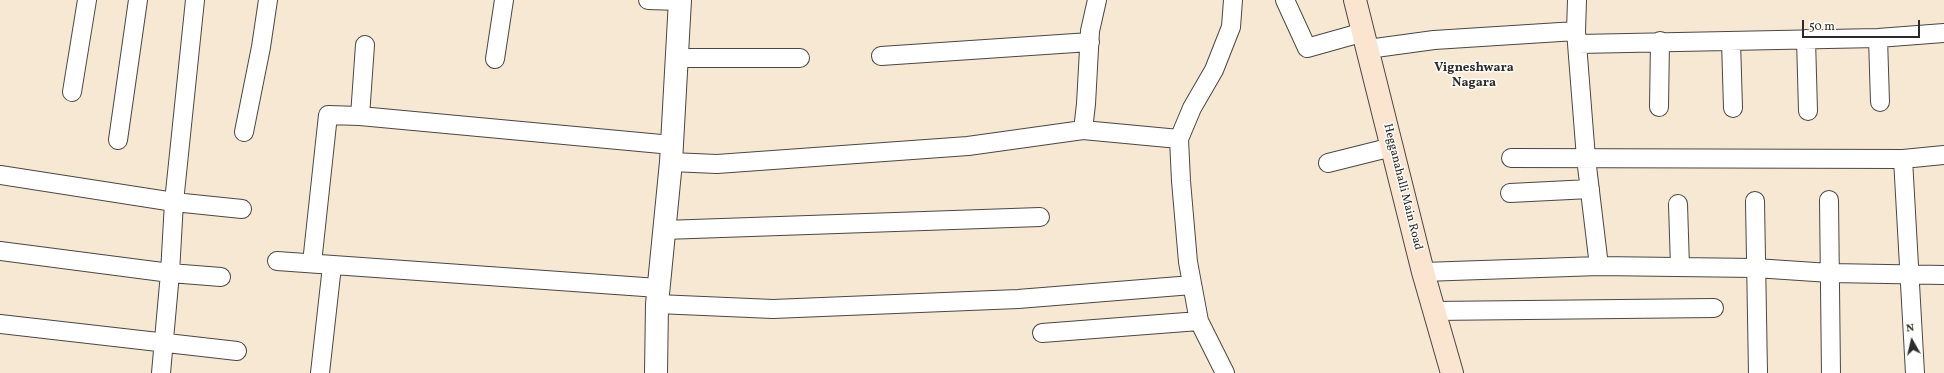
<!DOCTYPE html>
<style>
body{margin:0}
#map{position:relative;width:1944px;height:373px;overflow:hidden;background:#f7e8d4;font-family:Vollkorn,serif}
canvas{display:block}
.north{position:absolute;left:1892px;top:321px;width:40px;height:40px;-webkit-text-stroke:3px #fdfcf7;paint-order:stroke;rotate:352deg;font-size:11px;font-weight:700;line-height:16px;text-align:center;color:#2b2b2b}
.north::after{content:'';display:block;margin:auto;width:14px;height:18px;background:#2b2b2b;clip-path:polygon(50% 0,100% 100%,50% 72%,0 100%)}
.scale{position:absolute;left:1802px;top:20px;width:118px;height:18px;box-sizing:border-box;border:2px solid #2b2b2b;border-top:0;padding-left:5px;font-size:12px;line-height:14px;white-space:nowrap;color:#2b2b2b;-webkit-text-stroke:3px #fdfcf7;paint-order:stroke}
</style>
<div id="map">
<canvas width="1944" height="373"></canvas>
<div class="north">N</div>
<div class="scale">50 m</div>
</div>
<script>
const context = document.querySelector('canvas').getContext('2d');
context.lineJoin = 'round';
const poly = rows => new Path2D(rows.map(r => 'M' + r).join(''));
function strokePath(path, color, width, dash) { context.strokeStyle = color; context.lineWidth = width; context.lineCap = dash ? 'butt' : 'round'; context.setLineDash(dash || []); context.stroke(path); }
function label(font, color, halo, rows, align = 'center') {
  context.font = font + ' Vollkorn,serif'; context.lineWidth = 3; context.setLineDash([]); context.textBaseline = 'middle'; context.strokeStyle = halo; context.fillStyle = color; for (const [text, x, y, turn = 0] of rows) {
    context.save(); context.translate(x, y); context.rotate((+turn || 0) * Math.PI / 180); context.textAlign = isNaN(turn) ? turn : align; if (halo) context.strokeText(text, 0, 0); context.fillText(text, 0, 0); context.restore();
  }
}
const minor = poly([
 [648,0,680,1],
 [1097,0,1090,31,1086,104,1083,130,1179,139],
 [1285,0,1307,48,1364,32],
 [1577,0,1576,31,1586,158,1599,266],
 [1878,38,1880,102],
 [1806,39,1808,111],
 [1731,41,1733,108],
 [1578,44,1878,38,1944,33],
 [1368,49,1434,40,1576,31],
 [881,56,1090,42],
 [677,58,800,58],
 [495,59,504,0],
 [72,92,87,0],
 [1659,107,1660,41],
 [360,116,672,145],
 [244,132,261,47,268,0],
 [118,140,138,0],
 [1511,158,1903,159,1944,155],
 [1903,159,1915,373],
 [671,162,717,164,968,146,1083,130],
 [1328,163,1392,147],
 [0,175,174,202,242,209],
 [1510,193,1590,189],
 [1829,200,1831,373],
 [1755,201,1758,373],
 [1678,204,1680,267],
 [664,230,1040,217],
 [0,251,170,273,221,277],
 [277,261,658,288],
 [312,263,328,115,360,116,365,45],
 [1423,272,1599,266,1755,268,1830,273,1944,275],
 [657,304,773,309,1018,299,1192,285],
 [1433,311,1714,308],
 [0,324,237,351],
 [1042,333,1199,321],
 [161,373,170,273,174,202,195,0],
 [320,373,332,266],
 [1225,373,1199,321,1188,262,1181,181,1179,139,1192,108,1214,70,1231,27,1233,0]
]);
const tertiary = poly([
 [656,373,657,304,671,162,680,0]
]);
const secondary = poly([
 [1355,0,1423,272,1452,373]
]);
const streetNames = [
 ["Hegganahalli Main Road",1402,187,76]
];
const neighbourhoodNames = [
 ["Vigneshwara",1474,69],
 ["Nagara",1474,84]
];
strokePath(minor, '#4a4744', 20);
strokePath(tertiary, '#4a4744', 24);
strokePath(secondary, '#4a4744', 24);
strokePath(minor, '#fff', 18);
strokePath(tertiary, '#fff', 22);
strokePath(secondary, '#fce5d0', 22);
label('12px', '#2b2b2b', '#fdfcf7', streetNames);
label('bold 13px', '#2b2b2b', '#fdfcf7', neighbourhoodNames);
</script>
